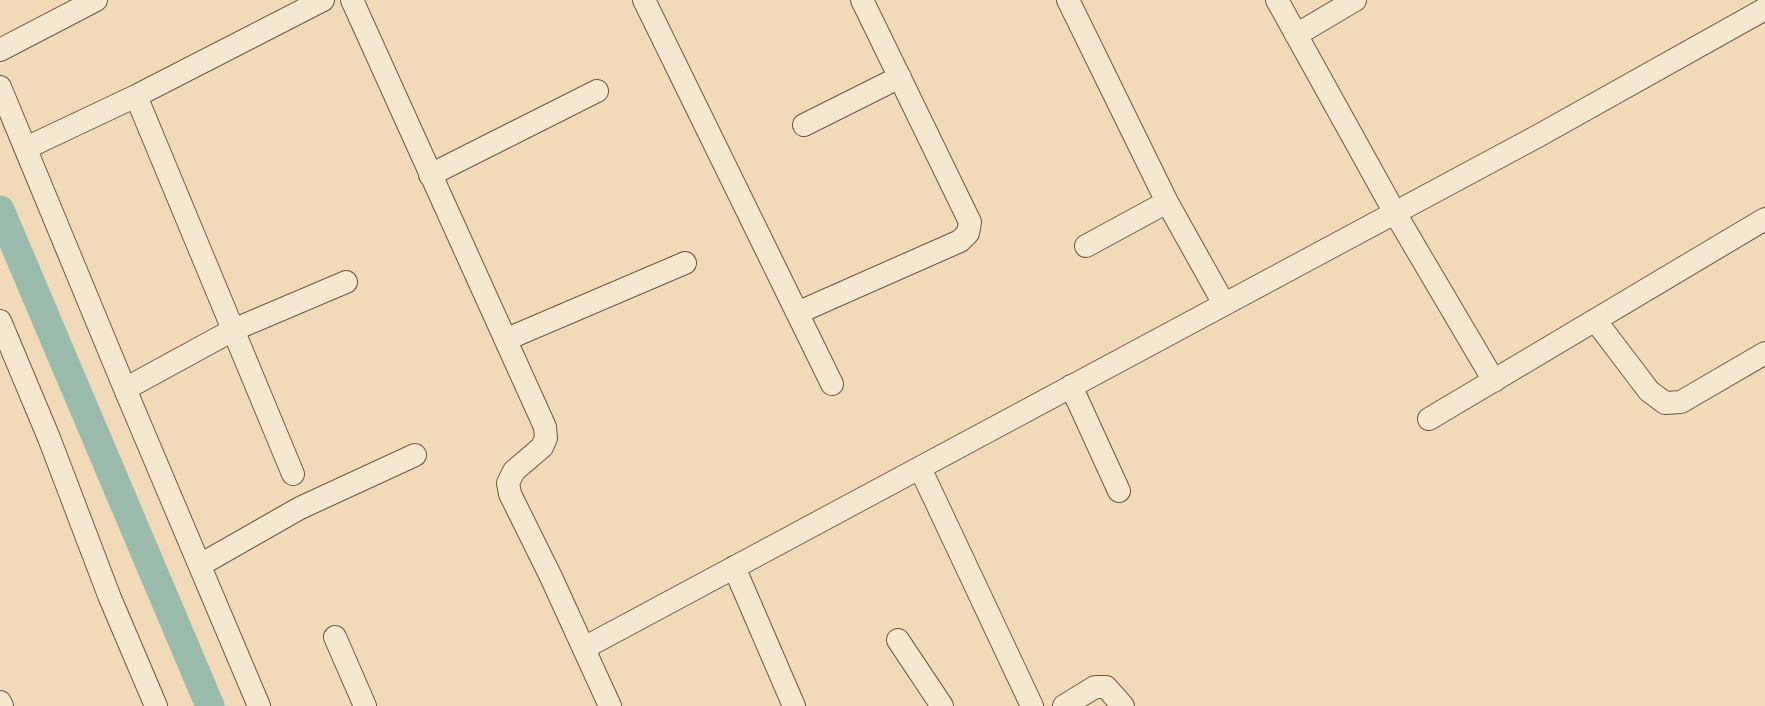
<!DOCTYPE html>
<style>
body{margin:0}
canvas{display:block;background:#f0dab7}
</style>
<canvas width="1765" height="706"></canvas>
<script>
const context = document.querySelector('canvas').getContext('2d');
context.lineJoin = 'round';
const poly = rows => new Path2D(rows.map(r => 'M' + r).join(''));
function strokePath(path, color, width, dash) { context.strokeStyle = color; context.lineWidth = width; context.lineCap = dash ? 'butt' : 'round'; context.setLineDash(dash || []); context.stroke(path); }
const canal = poly([
 [0,210,210,706]
]);
const minor = poly([
 [352,0,545,427,546,438,542,447,514,471,508,483,510,494,551,577,610,706],
 [644,0,832,384],
 [1068,0,1167,202,1224,304],
 [1277,0,1395,213,1494,381],
 [1296,35,1355,0],
 [0,50,96,0],
 [0,87,125,389,259,706],
 [136,96,293,474],
 [804,125,900,77],
 [26,148,136,96,323,0],
 [430,175,597,91],
 [1086,246,1167,202],
 [797,313,960,241,968,233,970,222,862,0],
 [1595,320,1649,391,1665,403,1681,402,1765,353],
 [0,321,49,438,110,598,156,706],
 [507,339,685,263],
 [1071,386,1119,491],
 [125,389,233,330,346,282],
 [1429,419,1765,219],
 [920,468,1032,706],
 [200,565,300,508,415,455],
 [734,567,794,706],
 [335,637,365,706],
 [898,640,942,706],
 [584,648,1538,136,1765,9],
 [0,702,2,706],
 [1064,706,1095,687,1106,687,1123,706]
]);
strokePath(canal, '#9abbac', 29);
strokePath(minor, '#6b5843', 24);
strokePath(minor, '#f5e7d0', 22);
</script>
